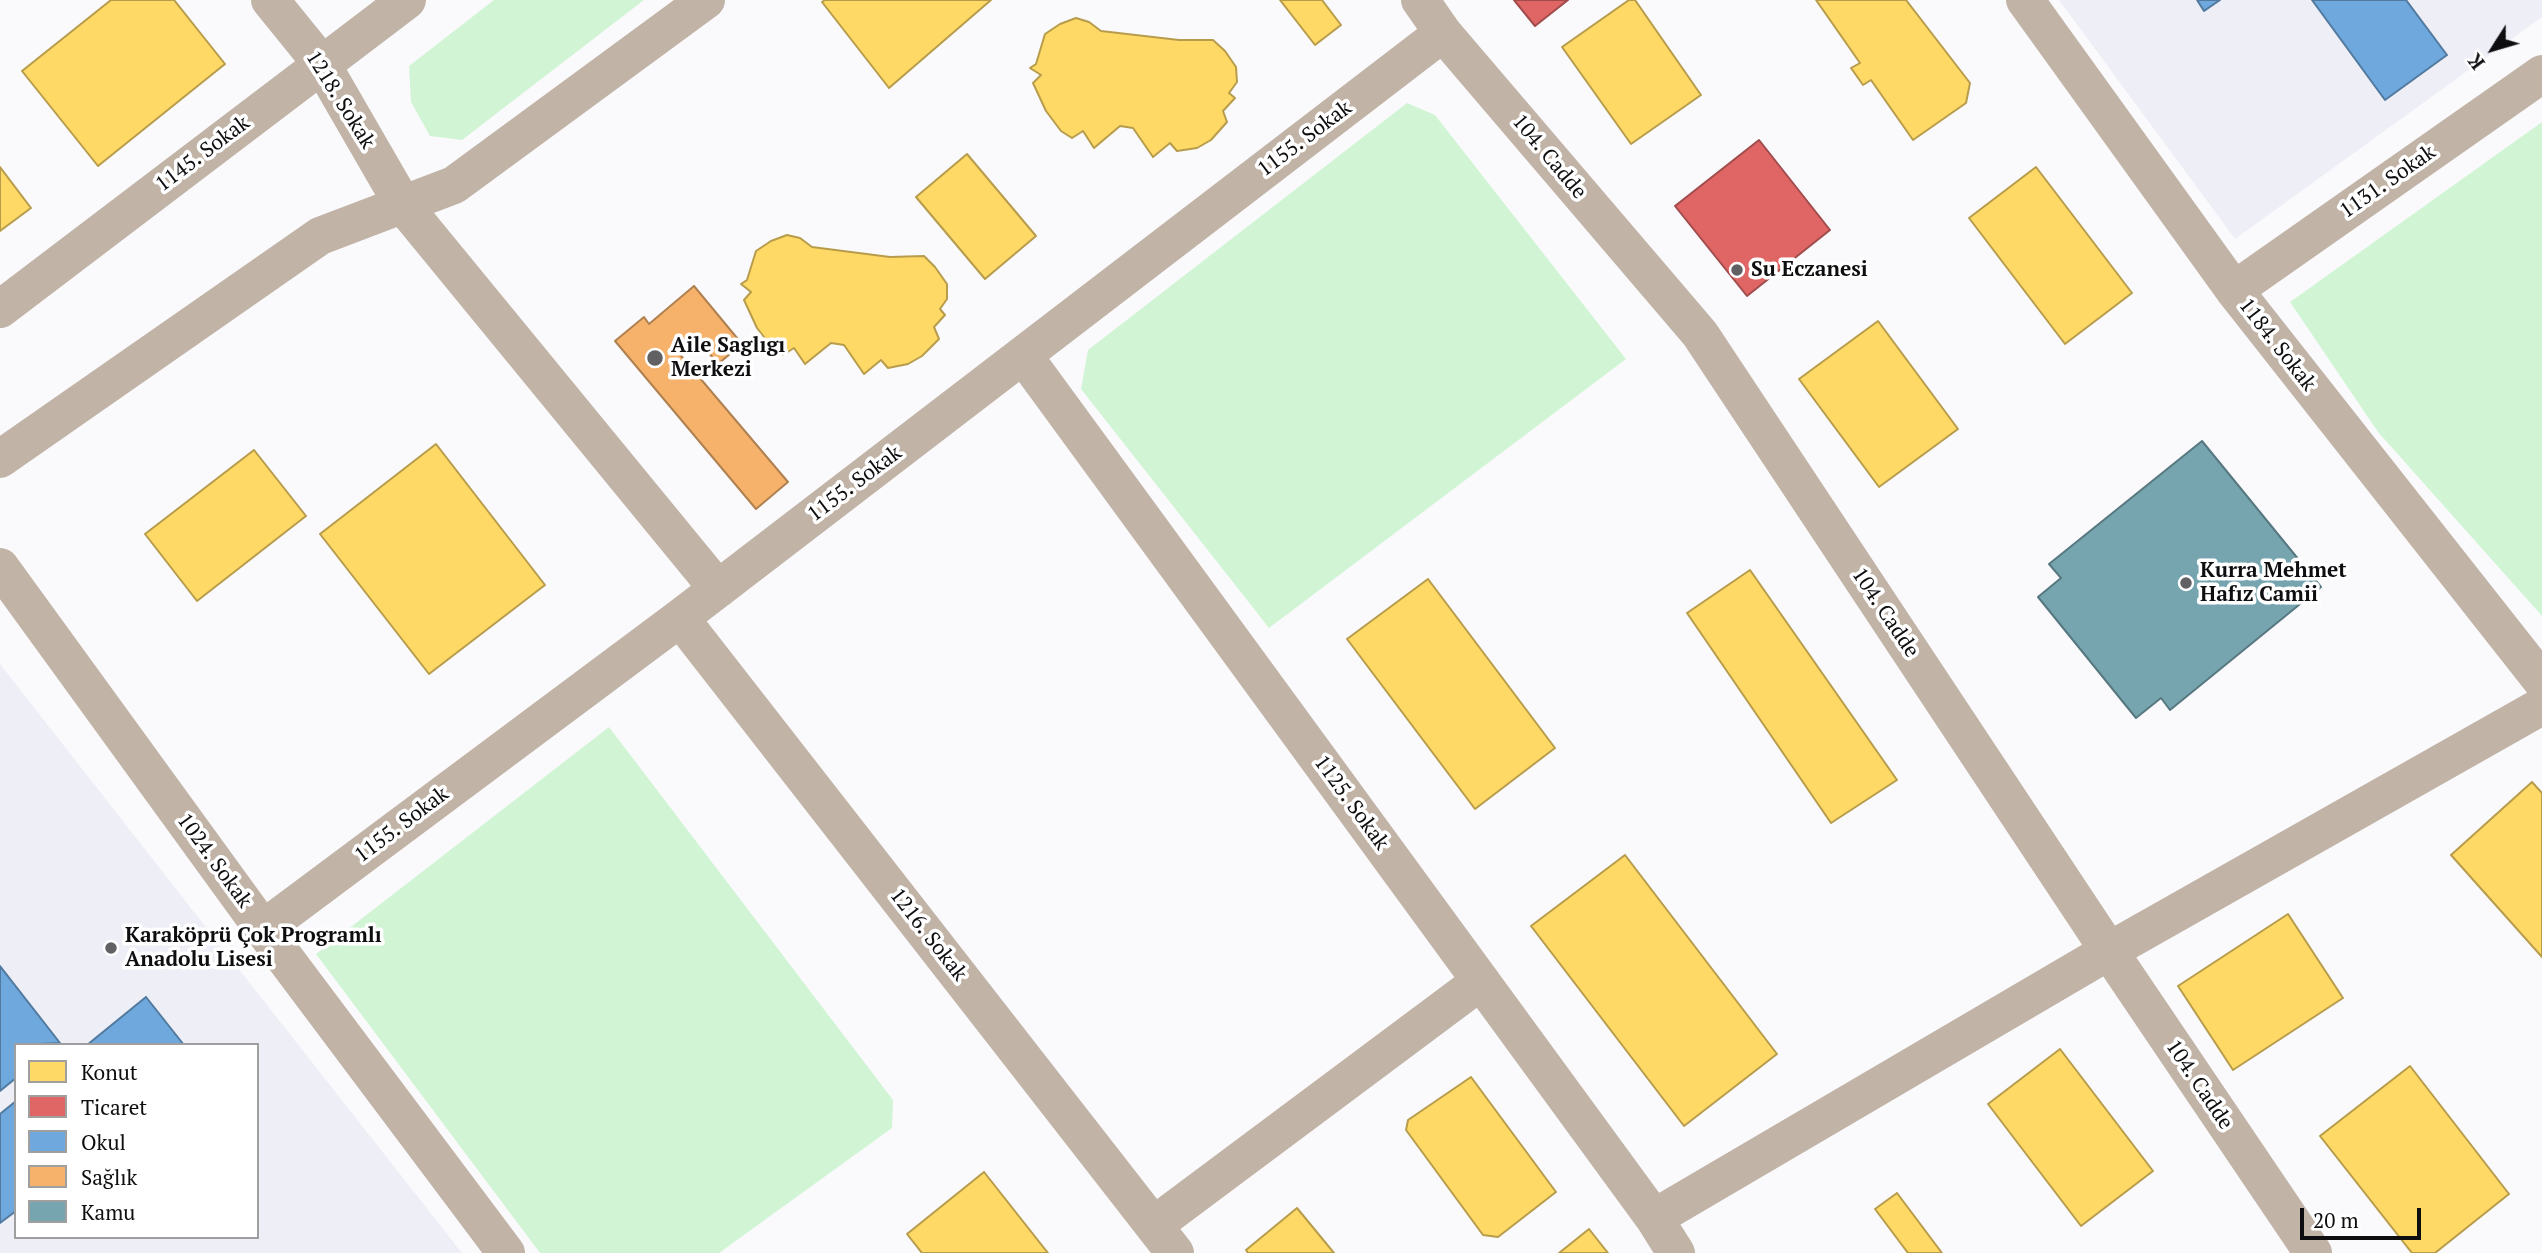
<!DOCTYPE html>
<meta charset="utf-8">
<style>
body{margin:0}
#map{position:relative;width:2542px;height:1253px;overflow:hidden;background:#fafafd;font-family:"PT Serif",serif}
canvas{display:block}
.legend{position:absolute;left:14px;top:1043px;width:245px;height:196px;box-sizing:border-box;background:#fff;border:2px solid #9f9fa0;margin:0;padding:9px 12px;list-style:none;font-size:21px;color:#0e0e11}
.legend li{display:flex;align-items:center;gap:14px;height:35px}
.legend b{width:35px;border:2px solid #9f9fa0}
.north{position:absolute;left:2458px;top:14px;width:70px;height:70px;-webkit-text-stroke:5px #fff;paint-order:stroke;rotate:233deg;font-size:19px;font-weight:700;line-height:28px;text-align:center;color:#0e0e11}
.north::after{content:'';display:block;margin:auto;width:24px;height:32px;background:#0e0e11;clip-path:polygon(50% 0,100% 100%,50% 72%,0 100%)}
.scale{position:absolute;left:2300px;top:1208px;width:121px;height:32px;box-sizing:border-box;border:4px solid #0e0e11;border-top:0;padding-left:9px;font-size:21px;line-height:24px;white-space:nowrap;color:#0e0e11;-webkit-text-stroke:5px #fff;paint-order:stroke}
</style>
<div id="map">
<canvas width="2542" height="1253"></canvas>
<ul class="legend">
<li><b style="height:19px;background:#ffd966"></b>Konut</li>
<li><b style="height:19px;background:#e06666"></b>Ticaret</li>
<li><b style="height:19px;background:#6fa8dc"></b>Okul</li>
<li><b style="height:19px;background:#f6b26b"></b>Sağlık</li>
<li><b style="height:19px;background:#76a5af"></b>Kamu</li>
</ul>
<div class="north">K</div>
<div class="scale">20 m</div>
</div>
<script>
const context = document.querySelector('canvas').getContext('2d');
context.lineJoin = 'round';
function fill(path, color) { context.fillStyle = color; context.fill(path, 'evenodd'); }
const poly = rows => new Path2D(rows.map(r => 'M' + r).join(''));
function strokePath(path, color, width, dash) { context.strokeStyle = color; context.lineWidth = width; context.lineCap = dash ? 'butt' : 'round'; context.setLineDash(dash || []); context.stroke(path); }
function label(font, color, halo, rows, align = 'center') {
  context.font = font + ' "PT Serif",serif'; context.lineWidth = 7; context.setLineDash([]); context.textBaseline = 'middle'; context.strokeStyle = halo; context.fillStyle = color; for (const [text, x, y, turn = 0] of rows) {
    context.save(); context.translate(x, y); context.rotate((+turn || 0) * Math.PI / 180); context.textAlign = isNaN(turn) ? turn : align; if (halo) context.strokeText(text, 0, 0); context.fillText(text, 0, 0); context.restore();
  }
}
const built = poly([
 [2059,0,2542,0,2542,17,2235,239],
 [0,664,212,935,462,1253,0,1253],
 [16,1045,257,1045,257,1237,16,1237]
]);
const green = poly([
 [494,0,644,0,462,140,430,136,411,102,409,66],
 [1407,103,1435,115,1626,359,1269,628,1081,389,1088,350],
 [2542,122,2542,616,2378,432,2290,302],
 [609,727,893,1100,892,1128,719,1253,540,1253,316,954]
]);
const homes = poly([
 [111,0,174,0,225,64,98,166,22,71,111,0],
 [825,0,991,0,889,88,822,2,825,0],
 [1280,0,1322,0,1341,25,1315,45,1280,0],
 [1629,0,1635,0,1701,95,1631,144,1562,47,1629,0],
 [1816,0,1906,0,1970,83,1966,103,1913,140,1871,80,1863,85,1851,68,1860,63,1816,0],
 [1076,18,1089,22,1101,31,1179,40,1213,40,1225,51,1236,67,1237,82,1229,93,1235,98,1223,111,1227,122,1211,140,1197,148,1177,151,1170,143,1153,157,1133,128,1120,126,1094,148,1083,131,1072,138,1061,131,1046,111,1033,83,1041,75,1030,68,1036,64,1045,34,1060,24,1076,18],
 [967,154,1036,236,985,279,916,197,967,154],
 [0,167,31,208,0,231,0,167],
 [2036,167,2132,293,2065,344,1969,218,2036,167],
 [787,235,800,238,812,247,890,257,924,256,935,267,947,284,947,299,940,309,945,315,934,327,939,339,922,356,908,364,888,368,881,360,864,374,844,345,831,343,805,364,794,348,783,355,772,347,757,328,744,300,751,292,741,284,747,280,756,251,771,241,787,235],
 [1878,321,1958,429,1879,487,1799,379,1878,321],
 [436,444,545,585,429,674,320,534,436,444],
 [254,450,306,516,197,601,145,534,254,450],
 [1750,570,1897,780,1831,823,1687,613,1750,570],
 [1428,579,1555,748,1475,809,1347,639,1428,579],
 [2532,782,2542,793,2542,957,2451,855,2532,782],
 [1625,855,1777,1054,1684,1126,1531,926,1625,855],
 [2288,914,2343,998,2233,1070,2178,986,2288,914],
 [2060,1049,2153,1171,2081,1226,1988,1104,2060,1049],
 [2410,1066,2509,1194,2435,1253,2412,1253,2320,1136,2410,1066],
 [1471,1077,1556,1192,1498,1237,1483,1235,1406,1130,1408,1120,1471,1077],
 [984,1172,1048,1253,922,1253,907,1234,984,1172],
 [1897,1193,1942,1253,1908,1253,1875,1209,1897,1193],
 [1297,1208,1334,1253,1248,1253,1246,1250,1297,1208],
 [1589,1229,1608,1253,1559,1253,1589,1229]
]);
const shops = poly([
 [1514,0,1568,0,1535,26,1514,0],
 [1759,140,1830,230,1747,296,1675,206,1759,140]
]);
const schools = poly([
 [2197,0,2220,0,2204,11,2197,0],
 [2312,0,2406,0,2447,55,2385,100,2312,0],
 [0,966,60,1043,16,1045,16,1078,0,1091,0,966],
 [146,997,184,1045,87,1045,146,997],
 [16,1101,16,1211,0,1223,0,1114,16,1101]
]);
const health = poly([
 [694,286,742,344,718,364,695,336,677,351,788,482,756,509,615,341,644,317,649,324,694,286]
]);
const public = poly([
 [2202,441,2321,587,2170,710,2161,698,2136,718,2038,597,2061,578,2049,564,2202,441]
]);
const minor = poly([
 [270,0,321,63,403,205,718,589],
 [1420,0,1443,33,1700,334,2109,951,2313,1253],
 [2025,0,2234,290,2542,681],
 [2234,290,2542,74],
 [0,309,407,0],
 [1023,355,1654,1218,1676,1253],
 [0,459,320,236,454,185,706,0],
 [0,567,263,929,506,1253],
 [680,618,1175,1253],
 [263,929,680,618,1443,33],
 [1654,1218,2109,951,2542,706],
 [1154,1225,1481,981]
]);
const markers = [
 [1737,270,7,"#616164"],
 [655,358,9,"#616164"],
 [2186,583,7,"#616164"],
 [111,948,7,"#616164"]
];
const streetNames = [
 ["1218. Sokak",340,100,58],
 ["1155. Sokak",1305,139,-37],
 ["1145. Sokak",203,154,-37],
 ["104. Cadde",1549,157,50],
 ["1131. Sokak",2388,182,-35],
 ["1184. Sokak",2277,345,52],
 ["1155. Sokak",855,484,-37],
 ["104. Cadde",1885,613,56],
 ["1125. Sokak",1351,803,54],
 ["1155. Sokak",402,825,-37],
 ["1024. Sokak",214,861,54],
 ["1216. Sokak",928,935,52],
 ["104. Cadde",2199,1085,56]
];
const poiNames = [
 ["Su Eczanesi",1751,270],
 ["Aile Saglıgı",671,346],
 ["Merkezi",671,370],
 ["Kurra Mehmet",2200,571],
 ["Hafız Camii",2200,595],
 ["Karaköprü Çok Programlı",125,936],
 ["Anadolu Lisesi",125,960]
];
fill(built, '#eeeef7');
fill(green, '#d1f5d4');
fill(homes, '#ffd966');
strokePath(homes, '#b79c4c', 2);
fill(shops, '#e06666');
strokePath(shops, '#a14c4c', 2);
fill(schools, '#6fa8dc');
strokePath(schools, '#527a9f', 2);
fill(health, '#f6b26b');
strokePath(health, '#b08150', 2);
fill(public, '#76a5af');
strokePath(public, '#577880', 2);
strokePath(minor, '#c1b3a6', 38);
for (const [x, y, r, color] of markers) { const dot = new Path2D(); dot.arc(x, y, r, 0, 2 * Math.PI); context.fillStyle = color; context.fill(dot); strokePath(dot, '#fff', 2.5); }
label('21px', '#0e0e11', '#fff', streetNames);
label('bold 21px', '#0e0e11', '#fff', poiNames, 'left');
</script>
